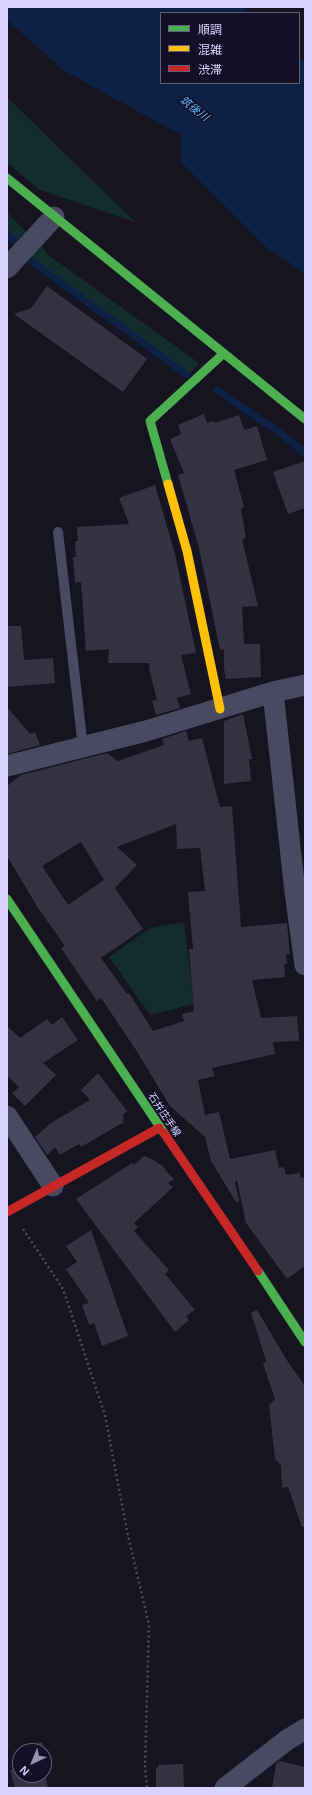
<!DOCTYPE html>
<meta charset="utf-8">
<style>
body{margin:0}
#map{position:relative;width:312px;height:1795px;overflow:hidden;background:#161421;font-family:Helvetica,"Noto Sans JP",sans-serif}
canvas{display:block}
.frame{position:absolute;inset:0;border:8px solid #d9d4ff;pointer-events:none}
.legend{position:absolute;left:160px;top:12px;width:140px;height:72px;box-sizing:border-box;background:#130f26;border:1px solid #625e7d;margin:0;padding:5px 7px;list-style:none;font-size:12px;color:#d9d4ff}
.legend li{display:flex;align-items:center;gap:8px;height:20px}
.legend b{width:20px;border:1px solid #625e7d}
.north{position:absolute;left:12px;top:1743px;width:40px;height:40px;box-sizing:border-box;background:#130f26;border:1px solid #625e7d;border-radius:50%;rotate:224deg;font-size:11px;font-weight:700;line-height:16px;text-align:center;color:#d9d4ff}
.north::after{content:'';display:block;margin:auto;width:14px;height:18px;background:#9591b1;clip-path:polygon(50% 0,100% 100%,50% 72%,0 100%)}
</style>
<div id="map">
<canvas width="312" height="1795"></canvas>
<div class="frame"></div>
<ul class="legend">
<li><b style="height:5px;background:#4caf50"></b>順調</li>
<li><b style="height:5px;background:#ffc107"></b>混雑</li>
<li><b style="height:5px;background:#c62828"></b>渋滞</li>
</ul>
<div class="north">N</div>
</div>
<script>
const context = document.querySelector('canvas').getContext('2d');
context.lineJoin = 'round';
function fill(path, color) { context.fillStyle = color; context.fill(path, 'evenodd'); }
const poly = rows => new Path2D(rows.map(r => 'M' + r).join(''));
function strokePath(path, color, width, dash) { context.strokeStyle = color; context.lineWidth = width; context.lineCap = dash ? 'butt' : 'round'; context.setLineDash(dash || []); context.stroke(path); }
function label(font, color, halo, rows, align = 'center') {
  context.font = font + ' Helvetica,"Noto Sans JP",sans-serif'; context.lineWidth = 3; context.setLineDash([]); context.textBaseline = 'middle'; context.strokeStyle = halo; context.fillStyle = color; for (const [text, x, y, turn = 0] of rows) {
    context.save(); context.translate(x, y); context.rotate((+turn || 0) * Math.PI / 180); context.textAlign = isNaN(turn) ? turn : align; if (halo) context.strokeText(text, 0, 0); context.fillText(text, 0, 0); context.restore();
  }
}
const green = poly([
 [7,97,135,222,40,190,7,163],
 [7,212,27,233,18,243,7,230],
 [39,242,47,254,199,363,189,374,35,261,30,254],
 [184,922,194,1004,150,1015,109,957,150,928]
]);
const water = poly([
 [7,7,243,7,250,13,161,13,161,83,299,83,299,57,305,63,305,273,266,247,182,163,181,135,63,70,7,20]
]);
const stream = poly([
 [7,233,34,263,187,375],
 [217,390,283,435,305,453]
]);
const building = poly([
 [47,286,147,359,123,392,14,314,31,308],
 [204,414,207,423,214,421,215,423,239,415,244,430,257,426,267,460,234,470,244,507,241,508,246,538,242,539,258,606,242,607,244,644,260,644,261,677,226,679,224,668,224,649,220,650,199,548,178,475,184,473,170,439,181,434,178,425],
 [305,461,305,508,288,514,273,472],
 [155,485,175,554,196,653,181,655,191,694,177,698,180,708,156,715,152,701,157,700,150,673,149,663,108,663,109,649,86,651,81,582,75,583,73,557,76,557,75,541,78,541,77,527,129,524,119,498],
 [7,626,21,626,24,660,53,658,55,683,7,687],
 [7,707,30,734,35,732,40,745,7,754],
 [243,714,252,759,249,759,251,781,224,784,224,721],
 [186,731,189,741,202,738,220,807,232,806,241,927,287,923,290,954,286,954,287,964,284,964,285,977,252,980,261,1018,297,1016,299,1041,273,1042,275,1054,212,1068,215,1076,198,1080,205,1115,219,1112,230,1159,275,1150,279,1168,284,1167,286,1175,300,1173,301,1178,305,1177,305,1266,287,1279,246,1223,237,1180,235,1182,239,1201,236,1202,211,1161,205,1137,170,1106,136,1050,101,998,97,1001,61,948,65,946,38,908,7,856,7,786,21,775,107,753,118,761,164,745,162,739],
 [176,824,177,849,200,848,205,891,188,892,193,949,189,949,194,1011,182,1014,184,1021,153,1031,129,993,127,994,101,958,143,929,115,888,137,865,117,847],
 [81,842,104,880,68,905,42,866],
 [62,1017,78,1040,43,1063,56,1075,25,1106,12,1093,19,1087,7,1076,7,1026,20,1038,47,1019,52,1025],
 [98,1073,127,1111,122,1116,124,1118,122,1120,124,1122,81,1147,79,1144,60,1155,55,1147,47,1155,35,1137,51,1123,90,1100,81,1090],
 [144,1156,154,1160,165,1168,165,1170,174,1179,168,1183,173,1187,134,1223,138,1227,134,1231,169,1270,165,1274,195,1310,186,1316,189,1320,175,1332,76,1199,132,1163,134,1165],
 [91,1230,128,1336,102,1346,94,1323,89,1325,82,1305,89,1303,66,1269,77,1262,66,1246],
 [257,1310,288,1362,305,1386,305,1527,302,1527,288,1487,282,1488,281,1465,275,1459,269,1405,275,1399,263,1364,266,1361,251,1313],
 [42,1742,49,1768,44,1769,44,1751,20,1751,19,1748],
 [20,1758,20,1775,44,1775,44,1771,48,1788,15,1788,10,1770,18,1768,16,1759],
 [279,1761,305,1767,305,1788,272,1788,276,1764],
 [183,1764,184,1788,156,1788,156,1768,158,1768,158,1765]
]);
const path = poly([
 [23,1229,63,1289,105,1415,127,1531,149,1625,145,1767,147,1788]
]);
const lane = poly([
 [58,532,83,747]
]);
const street = poly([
 [7,268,54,217],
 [273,692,295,892,305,965],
 [7,766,146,731,273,692,305,685],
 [7,1116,53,1186],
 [225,1788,287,1740,305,1729]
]);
const fast = poly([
 [7,178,305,419],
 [168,484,150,421,223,354],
 [7,899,164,1133],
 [258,1271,305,1342]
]);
const slow = poly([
 [168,484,187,551,220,709]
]);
const jam = poly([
 [164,1133,258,1271],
 [7,1212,159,1128]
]);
const streetNames = [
 ["石井庄手線",164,1115,56]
];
const waterNames = [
 ["筑後川",194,109,38]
];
fill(green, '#132c2d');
fill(water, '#0d2144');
strokePath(stream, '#0d2144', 7);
fill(building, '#343243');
strokePath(path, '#44505f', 2.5, [2, 3]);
strokePath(lane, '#4a4962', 10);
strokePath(street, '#4a4962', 21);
strokePath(fast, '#4caf50', 9);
strokePath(slow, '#ffc107', 9);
strokePath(jam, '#c62828', 9);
label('10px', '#d9d4ff', '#130f26', streetNames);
label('italic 11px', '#62b6ff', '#130f26', waterNames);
</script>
